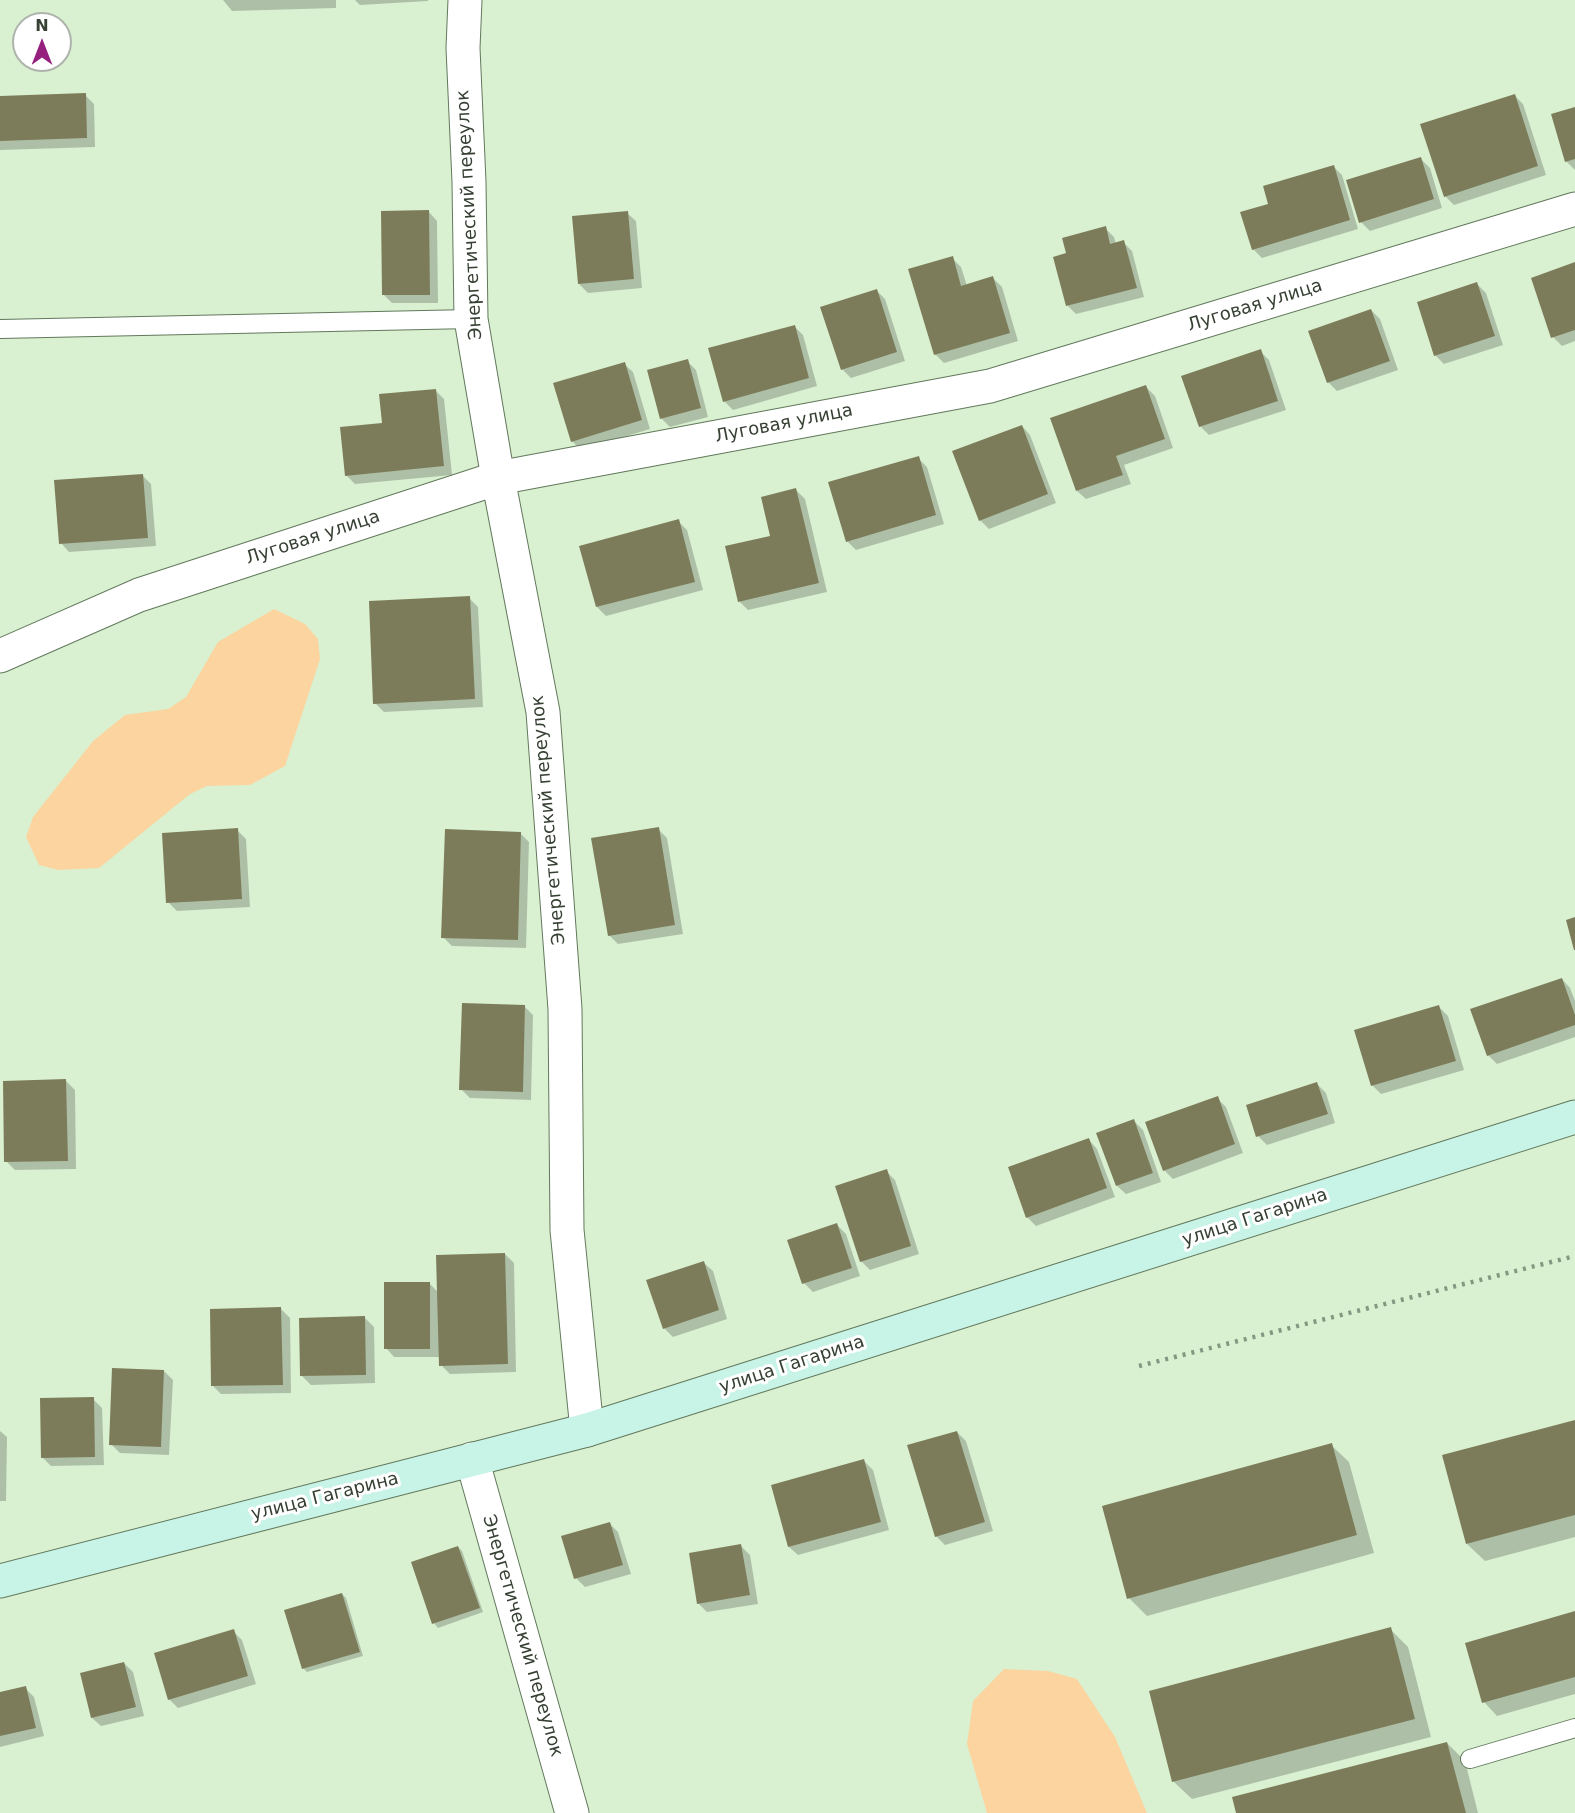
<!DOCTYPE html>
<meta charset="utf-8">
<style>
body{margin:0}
#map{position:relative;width:1575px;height:1813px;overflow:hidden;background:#d9f1d1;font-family:"DejaVu Sans",sans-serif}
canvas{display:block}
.north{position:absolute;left:12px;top:12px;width:60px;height:60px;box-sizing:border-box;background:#fff;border:2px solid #afb3ad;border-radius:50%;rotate:0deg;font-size:16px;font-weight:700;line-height:24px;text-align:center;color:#364033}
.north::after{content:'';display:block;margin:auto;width:21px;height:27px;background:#95207d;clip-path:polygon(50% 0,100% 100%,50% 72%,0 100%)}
</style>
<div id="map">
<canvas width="1575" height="1813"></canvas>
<div class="north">N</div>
</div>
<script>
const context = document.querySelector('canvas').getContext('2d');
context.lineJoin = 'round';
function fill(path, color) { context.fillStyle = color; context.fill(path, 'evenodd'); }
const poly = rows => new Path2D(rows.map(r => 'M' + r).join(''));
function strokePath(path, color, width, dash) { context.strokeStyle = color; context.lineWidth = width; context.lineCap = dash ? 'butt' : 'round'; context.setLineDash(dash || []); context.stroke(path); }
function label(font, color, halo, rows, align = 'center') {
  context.font = font + ' "DejaVu Sans",sans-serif'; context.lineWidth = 6; context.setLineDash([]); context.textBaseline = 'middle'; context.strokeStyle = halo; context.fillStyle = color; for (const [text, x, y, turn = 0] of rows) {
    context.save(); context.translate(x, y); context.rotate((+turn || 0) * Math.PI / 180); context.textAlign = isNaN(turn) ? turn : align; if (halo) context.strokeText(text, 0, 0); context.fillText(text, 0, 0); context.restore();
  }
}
const green = poly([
 [274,609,305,624,318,639,320,659,285,766,250,785,207,786,190,794,99,868,58,870,39,865,26,837,33,817,93,741,125,715,168,709,186,697,218,642],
 [1004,1669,1048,1671,1077,1679,1115,1737,1147,1813,987,1813,967,1744,973,1701]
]);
const shadow = poly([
 [223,0,336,0,336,8,232,11],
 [355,0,428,0,428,1,360,5],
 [85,95,94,104,95,147,0,150,0,97],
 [1514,95,1523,104,1546,175,1454,205,1445,196],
 [1575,109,1575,170,1566,161],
 [1421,159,1430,168,1442,208,1370,231,1361,222],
 [1333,166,1342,175,1358,229,1262,258,1253,249,1270,205],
 [429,212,437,221,438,303,392,303,383,294],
 [627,213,636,221,642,288,588,293,579,284],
 [1105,228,1114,237,1116,244,1123,242,1132,251,1144,297,1076,314,1067,305,1068,254],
 [952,258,961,267,967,286,993,278,1002,287,1018,341,944,363,935,354],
 [1575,264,1575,341,1562,346,1553,337],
 [1477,284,1486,293,1503,345,1444,364,1435,355],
 [876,290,885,299,905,361,851,378,842,369],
 [1371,310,1380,319,1398,370,1337,391,1328,382],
 [794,326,803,335,817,386,733,410,724,401],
 [1260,351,1269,360,1286,410,1209,435,1200,426],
 [687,361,696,370,708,417,670,427,661,418],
 [624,364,633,372,650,429,581,450,572,441],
 [1146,387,1155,396,1173,448,1124,465,1131,484,1086,499,1077,491],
 [435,390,444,399,452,475,355,484,346,475,384,424],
 [1022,426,1030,435,1056,503,989,529,980,520],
 [918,458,927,467,944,524,856,550,847,541],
 [142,475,151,484,156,546,69,552,61,543],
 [796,490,805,499,827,592,748,610,739,601],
 [678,521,687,530,703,590,606,616,597,607],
 [469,598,478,607,483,707,384,712,375,703],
 [658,829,667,838,683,934,618,944,609,935],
 [237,830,246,839,250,907,177,911,168,902],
 [520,833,529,842,526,948,452,946,443,937],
 [1562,979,1570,988,1575,1001,1575,1037,1497,1064,1488,1055],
 [524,1006,533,1015,531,1100,470,1098,461,1089],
 [1439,1007,1448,1016,1464,1070,1381,1094,1372,1085],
 [66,1081,75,1090,76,1169,15,1170,6,1161],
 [1317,1084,1326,1093,1335,1123,1267,1145,1258,1136],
 [1217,1098,1226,1107,1243,1153,1173,1179,1164,1170],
 [1134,1121,1143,1130,1161,1182,1126,1194,1117,1186],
 [1089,1140,1097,1149,1115,1197,1036,1226,1027,1217],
 [886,1171,895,1180,919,1254,870,1270,861,1261],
 [837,1225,846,1234,860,1276,813,1292,804,1283],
 [505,1254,514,1263,516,1372,450,1374,441,1365,441,1357,394,1357,386,1348,430,1284,439,1293],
 [704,1263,713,1271,727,1319,673,1337,664,1328],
 [281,1309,290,1318,291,1393,221,1394,212,1385],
 [365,1318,374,1327,375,1383,311,1385,302,1376],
 [164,1371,173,1380,169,1455,120,1453,111,1444],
 [93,1399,102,1408,104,1465,51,1466,43,1458],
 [1575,1421,1575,1537,1485,1561,1467,1544],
 [0,1431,7,1437,6,1501,0,1501],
 [957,1432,966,1441,993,1531,945,1545,936,1536],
 [1331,1445,1349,1462,1374,1553,1147,1616,1129,1598],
 [864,1461,873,1470,889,1530,798,1555,789,1547],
 [609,1523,618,1532,631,1574,585,1587,576,1578],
 [741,1546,750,1555,758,1604,707,1612,698,1603],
 [458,1547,462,1551,483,1612,438,1628,434,1623,413,1563],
 [342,1594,346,1598,363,1656,307,1672,303,1668],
 [1575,1613,1575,1694,1497,1716,1484,1702],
 [1390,1629,1408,1647,1431,1737,1192,1799,1174,1782,1150,1692],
 [233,1631,242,1640,256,1684,178,1708,169,1699],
 [124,1663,133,1672,144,1716,101,1726,92,1718],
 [25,1688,34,1697,44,1736,0,1747,0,1694],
 [1447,1743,1465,1761,1478,1813,1237,1813]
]);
const building = poly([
 [86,93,87,138,0,141,0,96],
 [1515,94,1538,166,1444,197,1420,124],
 [1575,107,1575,159,1565,162,1551,114],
 [1421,157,1434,199,1359,223,1346,180],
 [1334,165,1350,220,1252,250,1240,212,1268,204,1263,186],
 [429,210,430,295,382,295,381,211],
 [628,211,634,279,578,284,572,216],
 [1106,226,1110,244,1124,240,1137,288,1066,306,1053,257,1066,253,1062,238],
 [953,256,961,286,993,276,1010,333,934,355,908,269],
 [1575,262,1575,330,1551,338,1531,278],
 [1477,282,1495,336,1434,356,1417,302],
 [877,289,897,352,841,370,820,307],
 [1371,309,1390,361,1327,383,1308,331],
 [795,325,809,378,723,402,708,348],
 [1261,349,1278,401,1199,427,1181,376],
 [688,359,701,408,660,419,647,370],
 [625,362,642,420,571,442,553,383],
 [1146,385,1165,439,1116,456,1123,475,1076,491,1050,418],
 [436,389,444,466,345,476,340,427,382,423,379,394],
 [1022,425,1048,494,979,521,952,451],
 [919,456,936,515,846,542,828,482],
 [143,474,148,538,59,544,54,480],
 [796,488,819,583,738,602,725,546,770,536,761,497],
 [679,519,695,582,596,607,579,546],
 [470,596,475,699,373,704,369,601],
 [659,827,675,925,608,936,591,838],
 [238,828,242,899,166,903,162,833],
 [445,829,521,832,518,940,441,938],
 [1575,917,1575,950,1574,950,1566,920],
 [1562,978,1575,1015,1575,1025,1487,1056,1470,1009],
 [462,1003,525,1005,523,1092,459,1090],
 [1439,1005,1456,1061,1371,1086,1354,1030],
 [66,1079,68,1161,4,1162,3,1081],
 [1317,1082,1328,1114,1256,1137,1246,1105],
 [1218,1096,1235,1144,1163,1171,1145,1122],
 [1134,1119,1153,1173,1116,1186,1096,1133],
 [1089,1138,1107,1188,1026,1218,1008,1167],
 [887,1169,911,1246,860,1262,835,1186],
 [837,1223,852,1268,802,1284,787,1240],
 [505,1253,508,1364,439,1366,436,1255],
 [704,1261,719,1310,663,1329,646,1280],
 [384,1282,430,1282,430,1349,384,1349],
 [281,1307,283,1385,211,1386,210,1309],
 [365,1316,366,1375,300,1376,299,1318],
 [112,1368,164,1370,161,1447,109,1445],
 [94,1397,95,1457,41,1458,40,1398],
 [1575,1420,1575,1515,1466,1544,1442,1455],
 [957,1431,985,1522,935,1537,907,1445],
 [1332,1443,1357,1535,1127,1599,1102,1506],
 [864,1459,881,1522,788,1547,771,1485],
 [610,1522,623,1565,574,1579,561,1536],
 [741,1544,750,1595,697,1604,689,1553],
 [458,1546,480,1608,432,1624,411,1562],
 [342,1593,360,1652,302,1669,284,1610],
 [1575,1611,1575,1677,1482,1703,1465,1643],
 [1391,1627,1415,1719,1172,1782,1149,1691],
 [234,1629,248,1676,168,1700,154,1653],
 [124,1662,136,1707,91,1718,80,1673],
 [26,1686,36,1728,0,1736,0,1692],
 [1447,1742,1466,1813,1236,1813,1232,1797]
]);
const service = poly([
 [0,329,471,319],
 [1470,1759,1575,1728]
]);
const minor = poly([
 [465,0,463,48,469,182,471,319,498,478,543,712,565,1009,567,1230,587,1430],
 [0,656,139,595,498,478,990,386,1575,209],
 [472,1459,572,1813]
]);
const secondary = poly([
 [0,1581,587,1430,1575,1117]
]);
const rail = poly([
 [1139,1366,1575,1256]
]);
const streetNames = [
 ["Энергетический переулок",470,215,-93],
 ["Луговая улица",1255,306,-17],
 ["Луговая улица",784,424,-11],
 ["Луговая улица",313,538,-18],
 ["Энергетический переулок",549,820,-95],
 ["улица Гагарина",1255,1218,-18],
 ["улица Гагарина",792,1365,-18],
 ["улица Гагарина",325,1497,-14],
 ["Энергетический переулок",522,1636,74]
];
fill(green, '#fbd49f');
fill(shadow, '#0003');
fill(building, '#7d7c5a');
strokePath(service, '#62785c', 20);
strokePath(minor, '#62785c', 35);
strokePath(secondary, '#62785c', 35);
strokePath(service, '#fff', 18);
strokePath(minor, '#fff', 33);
strokePath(secondary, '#c8f3e7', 33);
strokePath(rail, '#869781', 4.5, [3, 6]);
label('18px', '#364033', '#fff', streetNames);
</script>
